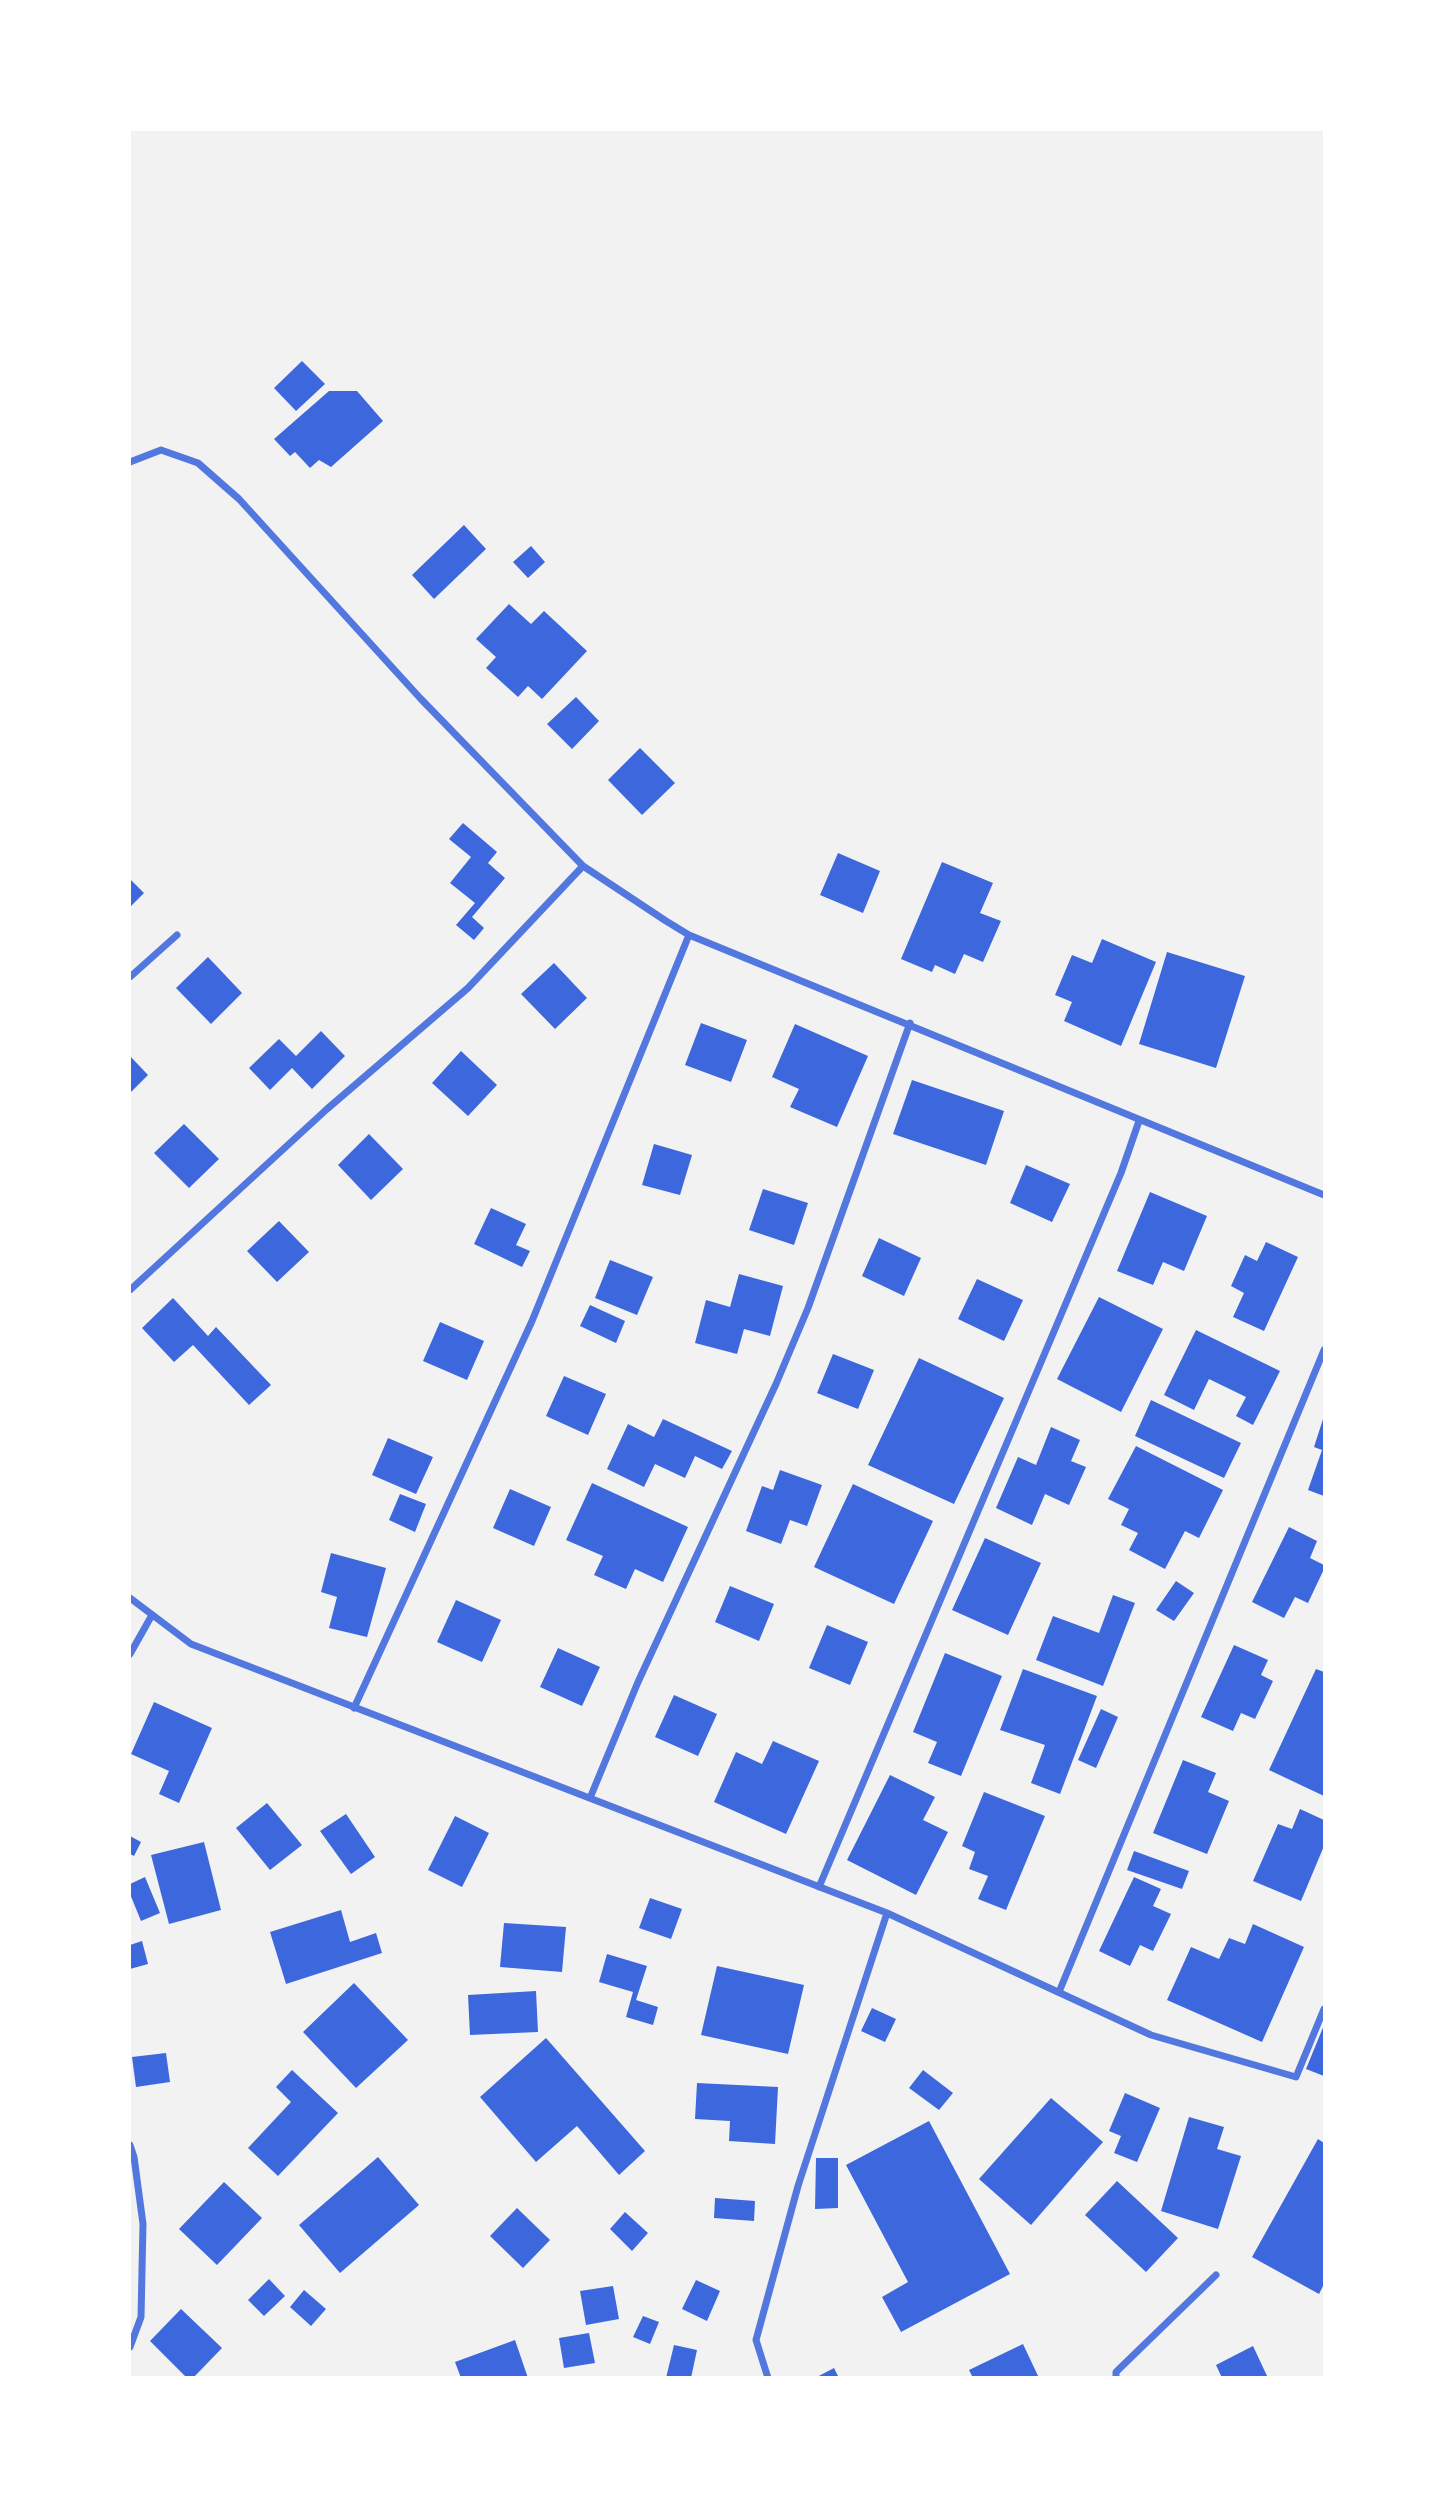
<!DOCTYPE html>
<style>
body{margin:0}
#map{position:relative;width:1454px;height:2507px;overflow:hidden;background:#f2f2f2;font-family:"PT Sans",sans-serif}
canvas{display:block}
.frame{position:absolute;inset:0;border:131px solid #fff;pointer-events:none}
</style>
<div id="map">
<canvas width="1454" height="2507"></canvas>
<div class="frame"></div>
</div>
<script>
const context = document.querySelector('canvas').getContext('2d');
context.lineJoin = 'round';
function fill(path, color) { context.fillStyle = color; context.fill(path, 'evenodd'); }
const poly = rows => new Path2D(rows.map(r => 'M' + r).join(''));
function strokePath(path, color, width, dash) { context.strokeStyle = color; context.lineWidth = width; context.lineCap = dash ? 'butt' : 'round'; context.setLineDash(dash || []); context.stroke(path); }
const building = poly([
 [302,361,325,384,296,411,274,388],
 [329,391,357,391,383,421,331,467,319,460,310,468,295,452,290,456,274,439],
 [464,525,486,549,434,599,412,575],
 [531,546,545,562,528,578,513,562],
 [509,604,531,624,544,611,587,651,542,699,528,686,518,697,486,668,496,657,476,639],
 [576,697,599,721,572,749,547,724],
 [640,748,675,783,642,815,608,780],
 [463,823,497,852,488,863,505,878,472,917,484,928,474,940,456,925,475,903,450,883,471,857,449,839],
 [838,853,880,871,863,913,820,895],
 [942,862,993,883,980,913,1001,921,983,962,964,954,955,974,935,965,932,972,901,959],
 [130,879,144,893,130,907],
 [1102,939,1156,962,1121,1046,1064,1021,1072,1002,1055,995,1072,955,1092,963],
 [1167,952,1245,976,1216,1068,1139,1044],
 [208,957,242,993,211,1024,176,988],
 [554,963,587,998,555,1029,521,994],
 [701,1023,747,1040,731,1082,685,1065],
 [795,1024,868,1056,837,1127,790,1107,799,1089,772,1077],
 [321,1031,345,1056,312,1089,292,1068,270,1090,249,1068,279,1039,296,1056],
 [461,1051,497,1085,468,1116,432,1083],
 [130,1056,148,1075,130,1093],
 [912,1080,1004,1111,986,1165,893,1134],
 [184,1124,219,1159,189,1188,154,1153],
 [369,1134,403,1169,371,1200,338,1165],
 [654,1144,692,1155,680,1195,642,1185],
 [1026,1165,1070,1184,1052,1222,1010,1203],
 [763,1189,808,1203,794,1245,749,1230],
 [1150,1192,1207,1216,1184,1271,1163,1262,1153,1285,1117,1271],
 [491,1208,526,1224,516,1245,530,1251,522,1267,474,1244],
 [279,1221,309,1252,277,1282,247,1251],
 [879,1238,921,1258,904,1296,862,1276],
 [1266,1242,1298,1257,1264,1331,1233,1317,1244,1293,1231,1286,1245,1255,1257,1261],
 [610,1260,653,1277,637,1315,595,1298],
 [739,1274,783,1286,770,1336,744,1329,737,1354,695,1343,706,1300,730,1307],
 [977,1279,1023,1300,1004,1341,958,1319],
 [1099,1297,1163,1329,1121,1412,1057,1379],
 [173,1298,208,1336,216,1327,271,1385,249,1405,193,1345,174,1362,142,1328],
 [590,1305,625,1321,616,1343,580,1326],
 [440,1322,484,1341,467,1380,423,1361],
 [1196,1330,1280,1371,1253,1425,1236,1416,1246,1397,1209,1379,1194,1410,1164,1395],
 [833,1354,874,1370,858,1409,817,1393],
 [919,1358,1004,1398,954,1504,868,1465],
 [564,1376,606,1394,588,1435,546,1416],
 [1151,1400,1241,1443,1224,1478,1135,1436],
 [1324,1416,1324,1496,1308,1490,1322,1450,1314,1447],
 [663,1419,732,1451,722,1469,695,1456,685,1478,655,1464,644,1487,607,1469,628,1424,654,1437],
 [1051,1427,1080,1440,1071,1461,1086,1467,1069,1505,1045,1494,1032,1525,996,1508,1018,1457,1036,1465],
 [388,1438,433,1457,416,1494,372,1475],
 [1136,1446,1223,1490,1199,1538,1185,1531,1165,1569,1129,1550,1138,1533,1121,1525,1129,1509,1108,1499],
 [780,1470,822,1485,807,1526,790,1520,781,1544,746,1531,762,1486,773,1490],
 [592,1483,688,1527,663,1582,635,1569,626,1589,594,1575,603,1556,566,1540],
 [853,1484,933,1521,894,1604,814,1567],
 [510,1489,551,1507,534,1546,493,1528],
 [400,1494,426,1504,415,1532,389,1520],
 [1289,1527,1317,1541,1310,1558,1324,1565,1324,1569,1308,1603,1295,1597,1284,1618,1252,1602],
 [985,1538,1041,1563,1008,1635,952,1610],
 [331,1553,386,1568,367,1637,329,1628,337,1597,321,1592],
 [1176,1581,1194,1593,1174,1621,1156,1610],
 [730,1586,774,1604,759,1641,715,1622],
 [1113,1595,1135,1603,1103,1686,1036,1660,1053,1616,1099,1633],
 [456,1600,501,1620,482,1662,437,1642],
 [827,1625,868,1642,850,1685,809,1668],
 [1234,1645,1268,1660,1261,1675,1273,1681,1255,1719,1241,1713,1233,1731,1201,1717],
 [558,1648,600,1667,582,1706,540,1687],
 [945,1653,1002,1676,961,1776,928,1763,937,1742,913,1732],
 [1023,1669,1097,1696,1060,1794,1031,1783,1045,1745,1000,1730],
 [1316,1669,1324,1672,1324,1796,1269,1770],
 [674,1695,717,1714,698,1756,655,1737],
 [154,1702,212,1728,179,1803,159,1794,169,1771,131,1754],
 [1101,1709,1118,1717,1096,1768,1078,1760],
 [773,1741,819,1761,786,1834,714,1802,736,1752,762,1764],
 [1183,1760,1216,1773,1208,1792,1229,1801,1207,1854,1153,1833],
 [890,1775,935,1797,923,1820,948,1832,916,1895,847,1860],
 [984,1792,1045,1816,1006,1910,978,1899,988,1876,969,1869,975,1852,962,1846],
 [267,1803,302,1845,270,1870,236,1828],
 [1300,1809,1324,1820,1324,1846,1301,1901,1253,1881,1278,1824,1292,1829],
 [346,1814,375,1857,351,1874,320,1831],
 [455,1816,489,1833,462,1887,428,1870],
 [130,1836,141,1842,134,1856,130,1854],
 [204,1842,221,1910,169,1924,151,1855],
 [1134,1851,1189,1871,1182,1889,1127,1870],
 [145,1877,160,1913,141,1921,130,1894,130,1884],
 [1134,1877,1161,1889,1153,1906,1171,1914,1153,1951,1140,1945,1130,1966,1099,1951],
 [650,1898,682,1909,671,1939,639,1928],
 [341,1910,350,1942,376,1933,382,1953,286,1984,270,1932],
 [504,1923,566,1927,562,1972,500,1967],
 [1253,1924,1304,1947,1262,2042,1167,2000,1191,1947,1219,1959,1229,1938,1245,1944],
 [142,1941,148,1964,130,1969,130,1945],
 [607,1954,647,1966,636,2000,658,2007,653,2025,626,2017,633,1992,599,1982],
 [717,1966,804,1985,788,2054,701,2035],
 [354,1983,408,2040,356,2088,303,2032],
 [536,1991,538,2032,470,2035,468,1995],
 [872,2008,896,2019,885,2042,861,2031],
 [1324,2025,1324,2076,1306,2069],
 [546,2038,645,2151,619,2175,577,2126,536,2162,480,2097],
 [166,2053,170,2082,136,2087,132,2057],
 [292,2070,338,2113,278,2176,248,2148,291,2102,276,2087],
 [923,2070,953,2093,939,2110,909,2088],
 [697,2083,778,2087,775,2144,729,2141,730,2121,695,2119],
 [1125,2093,1160,2108,1137,2162,1114,2153,1121,2136,1109,2131],
 [1051,2098,1103,2142,1031,2225,979,2179],
 [1189,2117,1224,2127,1217,2149,1241,2156,1218,2229,1161,2211],
 [929,2121,1010,2274,901,2332,882,2297,908,2282,846,2165],
 [1318,2139,1324,2143,1324,2284,1319,2294,1252,2257],
 [378,2157,419,2205,340,2273,299,2225],
 [816,2158,838,2158,838,2208,815,2209],
 [1117,2181,1178,2238,1146,2272,1085,2215],
 [224,2182,262,2218,217,2265,179,2229],
 [715,2198,755,2201,754,2221,714,2218],
 [517,2208,550,2240,523,2268,490,2236],
 [625,2212,648,2233,632,2251,610,2229],
 [269,2279,285,2296,264,2316,248,2300],
 [696,2280,720,2291,707,2321,682,2309],
 [613,2286,619,2319,586,2325,580,2291],
 [304,2290,326,2309,311,2326,290,2307],
 [181,2309,222,2348,193,2378,187,2378,150,2341],
 [643,2316,659,2322,650,2344,633,2337],
 [589,2333,595,2363,564,2368,559,2338],
 [515,2340,528,2378,461,2378,455,2362],
 [1023,2344,1039,2378,973,2378,969,2370],
 [674,2345,697,2350,691,2378,666,2378],
 [1253,2346,1268,2378,1222,2378,1216,2365],
 [834,2368,839,2378,815,2378]
]);
const minor = poly([
 [130,462,161,450,198,463,239,499,420,698,583,866,666,921,689,935,1324,1195],
 [130,977,177,935],
 [130,1290,327,1109,468,988,583,866],
 [130,1598,191,1644,887,1913,1151,2035,1296,2077,1324,2009],
 [130,1654,152,1615],
 [354,1708,532,1321,689,935],
 [590,1798,638,1682,776,1384,808,1308,910,1023],
 [819,1887,1121,1173,1139,1121],
 [1059,1992,1324,1350],
 [130,2145,134,2157,143,2224,141,2317,130,2347],
 [768,2378,756,2340,798,2186,887,1913],
 [1116,2378,1116,2372,1216,2275]
]);
fill(building, '#3d67dc');
strokePath(minor, '#5277de', 7);
</script>
